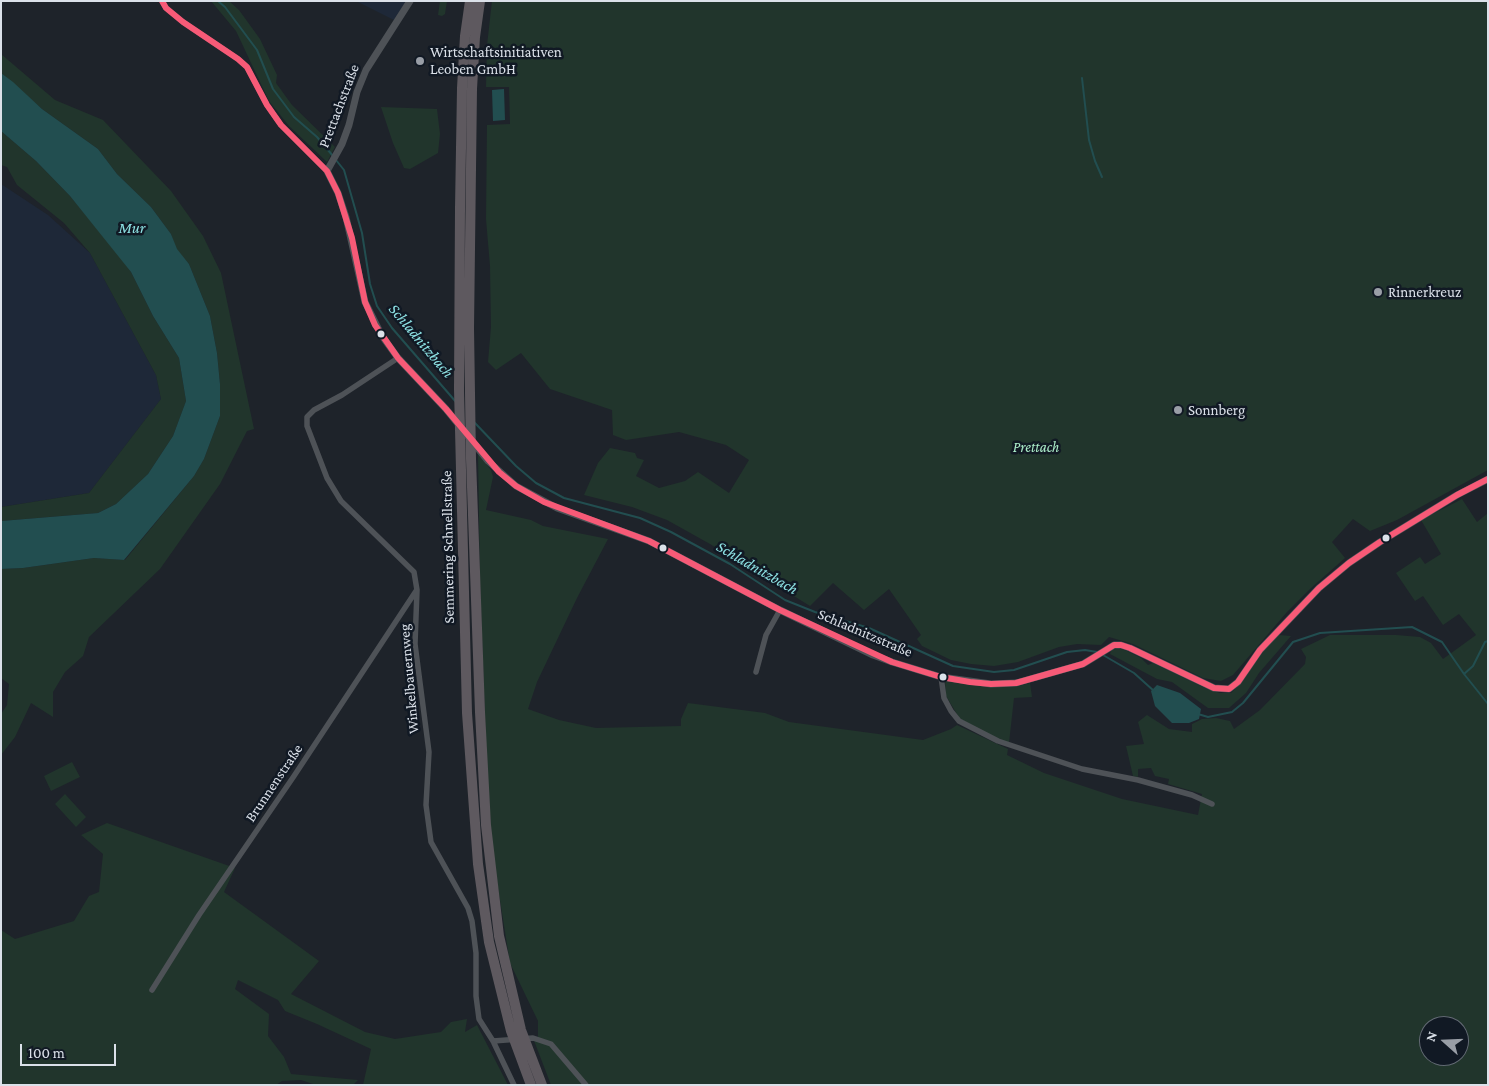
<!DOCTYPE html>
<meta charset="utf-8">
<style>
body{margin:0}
#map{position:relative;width:1489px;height:1086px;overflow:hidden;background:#1e232a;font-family:"Crimson Pro",serif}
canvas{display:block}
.frame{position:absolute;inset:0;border:2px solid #dbe1e9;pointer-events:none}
.north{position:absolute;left:1419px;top:1016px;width:50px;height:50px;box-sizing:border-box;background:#111924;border:1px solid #626973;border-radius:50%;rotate:290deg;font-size:14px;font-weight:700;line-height:20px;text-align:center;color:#dbe1e9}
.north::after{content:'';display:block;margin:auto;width:18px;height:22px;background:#999ea6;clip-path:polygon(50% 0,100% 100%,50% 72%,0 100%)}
.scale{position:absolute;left:20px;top:1044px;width:96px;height:22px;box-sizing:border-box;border:2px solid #dbe1e9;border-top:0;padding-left:6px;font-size:15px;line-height:18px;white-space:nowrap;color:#dbe1e9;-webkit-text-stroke:4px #111924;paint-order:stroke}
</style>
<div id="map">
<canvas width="1489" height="1086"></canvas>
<div class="frame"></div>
<div class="north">N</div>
<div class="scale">100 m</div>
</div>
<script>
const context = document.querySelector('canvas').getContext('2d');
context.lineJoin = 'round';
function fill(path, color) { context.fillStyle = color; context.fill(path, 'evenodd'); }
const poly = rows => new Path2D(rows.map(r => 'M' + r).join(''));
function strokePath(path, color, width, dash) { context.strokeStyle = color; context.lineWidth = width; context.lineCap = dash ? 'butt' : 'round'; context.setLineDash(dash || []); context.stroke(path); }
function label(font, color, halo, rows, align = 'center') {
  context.font = font + ' "Crimson Pro",serif'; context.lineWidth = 5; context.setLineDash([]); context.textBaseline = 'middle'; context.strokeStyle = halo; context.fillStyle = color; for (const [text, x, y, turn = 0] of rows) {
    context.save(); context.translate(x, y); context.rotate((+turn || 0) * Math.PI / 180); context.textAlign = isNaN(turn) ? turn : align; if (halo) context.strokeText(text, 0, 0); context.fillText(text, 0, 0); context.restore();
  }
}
const built = poly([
 [356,1,406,1,394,20],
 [1,184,48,215,90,253,156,375,161,399,89,493,1,507]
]);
const green = poly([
 [211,1,229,1,239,10,260,39,277,75,276,83,292,105,335,147,327,162,289,126,269,101,236,31],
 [440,1,447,1,445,14,442,16,438,15],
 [492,1,1488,1,1488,470,1397,520,1370,531,1353,519,1332,542,1345,558,1310,589,1287,612,1233,675,1221,681,1203,678,1133,644,1109,637,1101,645,1077,644,1059,647,1018,662,994,666,971,664,951,660,922,646,917,639,921,635,889,589,864,610,833,583,810,606,710,544,667,520,632,507,584,495,598,463,610,448,635,453,637,458,644,460,636,476,659,488,685,481,698,472,729,493,749,460,726,445,679,432,626,440,613,435,612,410,550,389,521,353,496,370,488,362,491,327,490,266,486,219,487,125,510,124,509,87,486,87,487,45],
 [1,54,55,100,103,120,171,191,203,236,221,273,254,429,247,431,220,484,160,569,89,637,83,656,65,672,53,692,53,717,31,703,15,737,1,755,1,714,7,705,9,684,1,678,1,569,23,568,94,558,125,560,194,476,204,459,220,416,220,384,217,353,210,316,189,264,176,249,171,234,151,207,117,174,98,149,42,109,1,73],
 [381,107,437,109,440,134,438,153,410,169,404,168,393,143],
 [1,131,36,161,70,196,115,250,131,272,153,316,179,358,186,401,173,436,148,474,116,504,98,513,1,521,1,507,89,493,161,399,156,375,90,253,64,223,17,185,7,167,1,165],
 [478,454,491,470,493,477,486,510,531,520,543,526,608,539,577,598,537,682,528,709,559,720,596,728,681,726,681,719,688,703,765,713,789,722,923,740,951,729,957,725,1008,749,1007,755,1044,773,1122,799,1198,815,1202,794,1168,784,1169,779,1155,776,1151,768,1138,769,1138,777,1133,776,1126,746,1144,744,1138,722,1147,715,1169,729,1192,732,1192,724,1202,719,1216,718,1230,721,1234,729,1260,710,1305,664,1306,657,1301,649,1330,635,1396,635,1420,637,1431,643,1443,659,1476,635,1459,614,1443,625,1423,596,1415,601,1396,573,1420,557,1425,564,1441,554,1421,520,1462,499,1477,522,1488,513,1488,1085,551,1085,533,1038,538,1039,538,1021,510,963,493,856,487,771,480,582],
 [1429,1026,1459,1026,1459,1056,1429,1056],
 [1279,635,1291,636,1259,673,1246,693,1229,708,1208,708,1172,682,1157,679,1110,654,1112,649,1119,648,1127,651,1141,658,1148,665,1153,663,1203,687,1220,693,1231,693,1240,684,1270,642],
 [945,681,992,687,1017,686,1030,683,1032,697,1014,698,1009,743,999,740,960,719,946,696],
 [72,762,80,777,51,791,44,776],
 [65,794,86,817,76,827,55,804],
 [107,823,235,868,224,892,319,961,291,994,365,1032,395,1039,441,1032,451,1022,467,1019,465,1032,477,1025,508,1085,363,1085,371,1049,317,1024,285,1011,278,1000,238,980,235,989,269,1014,268,1036,284,1057,291,1074,358,1080,353,1085,316,1085,301,1080,282,1081,276,1085,1,1085,1,930,15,939,74,921,89,896,99,892,103,854,81,835]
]);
const water = poly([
 [1,73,13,82,42,109,98,149,117,174,151,207,171,234,177,249,189,264,210,316,217,353,220,384,220,416,204,459,194,476,124,560,94,558,23,568,1,569,1,521,98,513,116,504,148,474,173,436,186,401,179,358,153,316,131,272,70,196,36,161,1,131],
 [504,89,505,120,493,121,492,90],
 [1157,685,1180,693,1201,709,1199,719,1189,723,1172,723,1155,706,1151,691]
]);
const stream = poly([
 [218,1,225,7,257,50,273,89,294,117,317,137,333,156],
 [1082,78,1089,140,1095,161,1102,177],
 [336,160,344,170,362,233,370,284,377,306,392,328,456,402],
 [474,422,516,466,536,483,564,498,640,518,671,532,730,564,785,600,815,612,869,628,953,666,994,672,1014,670,1067,652,1085,650,1097,652],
 [1103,655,1134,673,1154,691],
 [1464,674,1488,704],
 [1198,714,1208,717,1232,712,1243,703,1293,642,1320,633,1412,627,1442,642,1464,674,1473,666,1485,642,1488,641]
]);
const minor = poly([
 [162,1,166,8,183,22,238,59,247,67,267,105,281,125,327,171],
 [398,358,342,395,314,410,307,417,307,426,327,478,341,501,414,572,417,590,415,644,429,752,426,805,431,842,468,908,472,921,476,953,476,996,479,1019,493,1041,514,1085],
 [756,672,766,635,780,610],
 [941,677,944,698,951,711,959,721,998,741,1082,769,1138,780,1192,795,1212,804],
 [152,990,199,915,294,776,416,591],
 [493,1041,533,1038,551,1044,586,1085]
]);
const tertiary = poly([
 [410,1,366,70,357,92,349,125,342,144,327,171,338,193,346,217,365,302,382,336,398,358,446,409,488,461,516,486,557,508,649,541,780,610,873,655,892,662,941,677,991,684,1016,683,1083,664,1114,645,1121,645,1130,648,1214,688,1229,689,1238,682,1260,650,1319,588,1349,563,1380,542,1457,495,1488,479]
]);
const motorway = poly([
 [470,1,465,36,462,88,460,208,459,389,467,713,478,864,489,942,511,1031,531,1085],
 [480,1,475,37,472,89,469,328,471,459,480,712,486,825,499,936,521,1030,542,1085]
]);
const bus1 = poly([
 [162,1,166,8,183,22,238,59,247,67,267,105,281,125,327,171,338,193,352,238,365,302,375,325,398,358,446,409,499,472,516,486,544,502,649,541,780,610,892,662,941,677,970,682,991,684,1016,683,1083,664,1114,645,1121,645,1130,648,1214,688,1229,689,1238,682,1260,650,1319,588,1349,563,1380,542,1457,495,1488,479]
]);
const markers = [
 [420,61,5,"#999ea6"],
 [1378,292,5,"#999ea6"],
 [381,334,4.5,"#dbe1e9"],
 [1178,410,5,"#999ea6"],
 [1386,538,4.5,"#dbe1e9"],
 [663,548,4.5,"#dbe1e9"],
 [943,677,4.5,"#dbe1e9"]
];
const poiNames = [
 ["Wirtschaftsinitiativen",430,52],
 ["Leoben GmbH",430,69],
 ["Rinnerkreuz",1388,292],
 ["Sonnberg",1188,410]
];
const streetNames = [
 ["Prettachstraße",339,106,-69],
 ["Semmering Schnellstraße",448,547,-91],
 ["Schladnitzstraße",865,633,23],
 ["Winkelbauernweg",409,679,-95],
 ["Brunnenstraße",274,783,-56]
];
const parkNames = [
 ["Prettach",1036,447]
];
const waterNames = [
 ["Mur",132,228],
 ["Schladnitzbach",421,341,50],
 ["Schladnitzbach",757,568,30]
];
fill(built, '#1e2838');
fill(green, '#21352c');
fill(water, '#224e50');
strokePath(stream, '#224e50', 2);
strokePath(minor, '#4e5257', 5.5);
strokePath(tertiary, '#4e5257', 7);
strokePath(motorway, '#5e595f', 10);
strokePath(bus1, '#f75a77', 6);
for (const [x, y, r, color] of markers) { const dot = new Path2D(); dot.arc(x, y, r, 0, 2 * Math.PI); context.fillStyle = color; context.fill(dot); strokePath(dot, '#111924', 2); }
label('15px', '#dbe1e9', '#111924', poiNames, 'left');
label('15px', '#dbe1e9', '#111924', streetNames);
label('italic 15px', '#acedc9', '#111924', parkNames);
label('italic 16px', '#8ee3e5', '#111924', waterNames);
</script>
